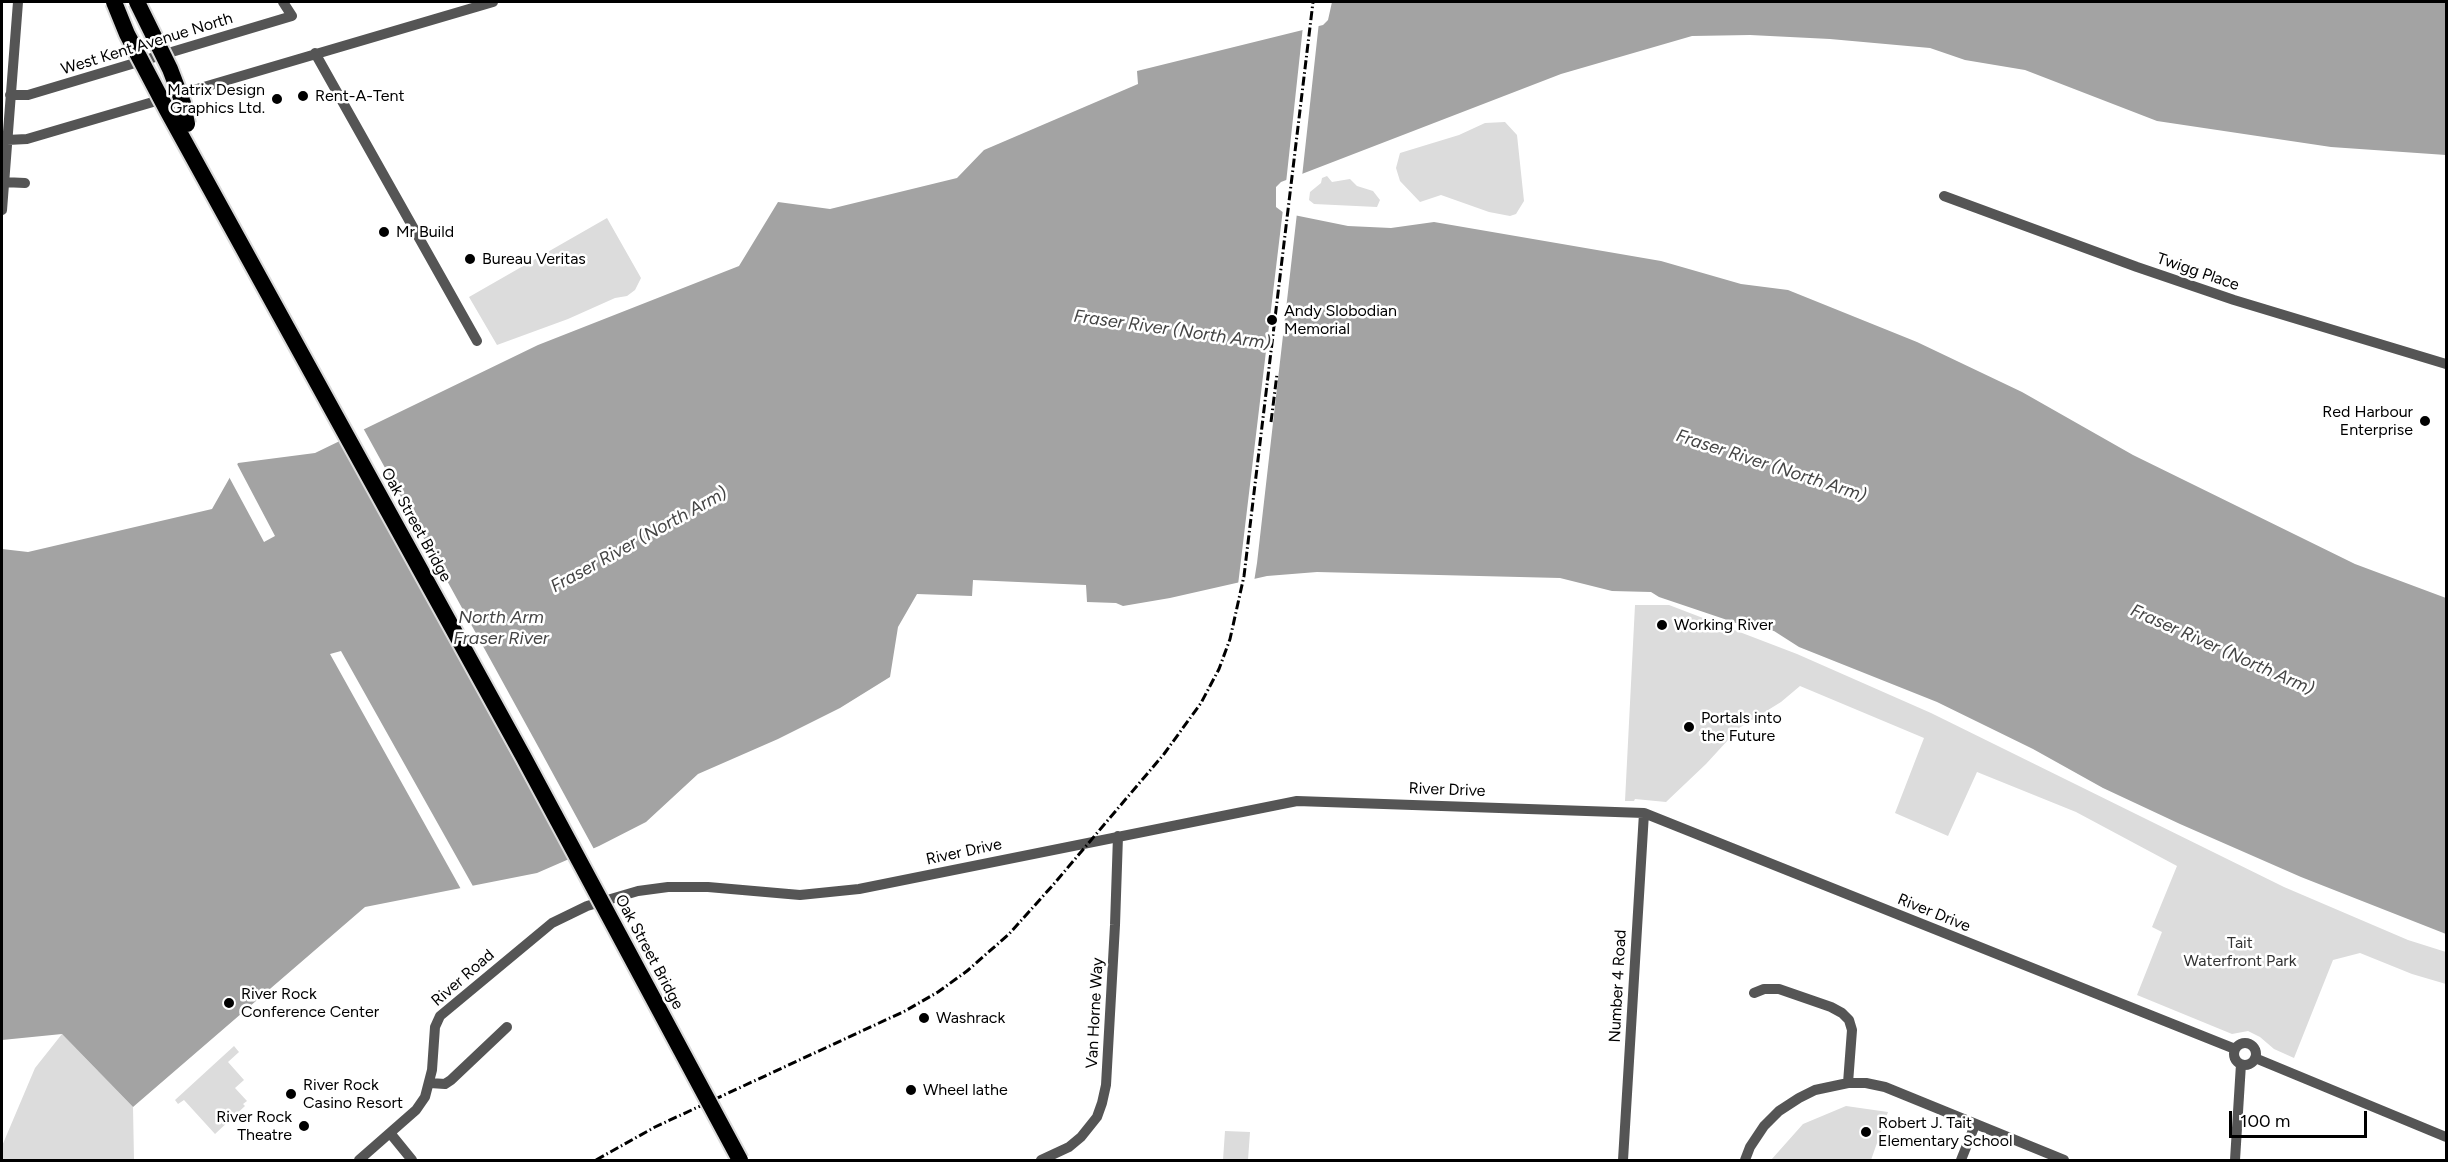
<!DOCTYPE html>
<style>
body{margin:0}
#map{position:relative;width:2448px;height:1162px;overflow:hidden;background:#fff;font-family:Figtree,sans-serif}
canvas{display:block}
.frame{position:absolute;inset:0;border:3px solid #000;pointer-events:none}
.scale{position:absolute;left:2229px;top:1111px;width:138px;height:27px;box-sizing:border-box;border:3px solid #000;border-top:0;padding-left:8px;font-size:18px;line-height:21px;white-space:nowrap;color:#000;-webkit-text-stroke:4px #fff;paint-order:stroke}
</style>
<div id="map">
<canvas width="2448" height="1162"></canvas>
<div class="frame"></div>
<div class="scale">100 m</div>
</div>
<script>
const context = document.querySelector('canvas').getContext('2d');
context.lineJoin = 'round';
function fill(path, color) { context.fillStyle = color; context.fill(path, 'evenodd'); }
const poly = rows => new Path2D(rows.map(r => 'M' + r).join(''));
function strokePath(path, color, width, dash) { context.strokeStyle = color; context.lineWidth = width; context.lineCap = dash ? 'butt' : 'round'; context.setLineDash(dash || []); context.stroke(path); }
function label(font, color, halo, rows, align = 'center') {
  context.font = font + ' Figtree,sans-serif'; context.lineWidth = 5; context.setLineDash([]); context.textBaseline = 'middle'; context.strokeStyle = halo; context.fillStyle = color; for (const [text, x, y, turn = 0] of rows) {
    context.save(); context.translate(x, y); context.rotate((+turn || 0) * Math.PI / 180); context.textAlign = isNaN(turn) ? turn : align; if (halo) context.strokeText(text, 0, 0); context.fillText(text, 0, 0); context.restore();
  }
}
const green = poly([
 [1505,122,1517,135,1524,201,1516,214,1510,216,1489,212,1441,195,1420,202,1400,181,1396,168,1400,153,1459,135,1485,123],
 [1327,176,1332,182,1350,179,1357,186,1373,191,1380,200,1377,207,1314,204,1309,200,1310,192,1321,183,1322,178],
 [607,218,641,278,635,290,627,296,615,298,568,319,497,345,469,297],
 [1635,605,1669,605,1797,654,1931,713,2284,887,2408,940,2446,952,2446,984,2412,974,2360,953,2333,960,2294,1058,2274,1049,2260,1037,2248,1031,2232,1034,2137,995,2162,932,2152,927,2177,866,2076,812,1977,772,1948,836,1895,813,1924,738,1800,686,1781,702,1739,728,1706,764,1666,802,1635,799,1634,801,1625,801],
 [62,1034,133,1107,134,1160,2,1160,2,1146,35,1068],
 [234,1046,239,1052,228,1062,244,1080,235,1088,247,1101,243,1104,245,1106,215,1134,184,1100,178,1104,175,1100],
 [1846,1106,1888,1112,1871,1160,1771,1160,1803,1124],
 [1225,1131,1250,1132,1248,1160,1223,1160]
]);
const water = poly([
 [1332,2,2446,2,2446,155,2331,147,2157,121,2025,70,1965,60,1930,48,1830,39,1750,35,1692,36,1561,74,1281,182,1276,187,1276,207,1284,213,1348,226,1391,228,1434,222,1661,261,1741,284,1788,290,1917,342,2022,392,2133,455,2355,564,2446,598,2446,934,2301,877,2180,824,2103,788,2033,749,1937,702,1799,647,1774,631,1745,626,1659,597,1651,592,1612,591,1560,578,1317,572,1267,576,1170,598,1123,606,1116,603,1087,602,1086,585,973,580,972,596,917,594,898,627,890,677,840,708,778,739,698,774,646,822,599,846,537,873,365,907,133,1107,62,1034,2,1040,2,549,28,552,212,509,238,463,315,453,538,345,739,266,778,202,830,209,957,178,984,150,1138,84,1137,71,1323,25,1328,20]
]);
const pier = poly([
 [1319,22,1302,177,1286,183,1303,26],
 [1283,209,1297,213,1257,563,1254,582,1238,585],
 [362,426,539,748,595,851,570,862,338,438],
 [236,462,275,536,264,542,228,475],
 [341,651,474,888,462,891,330,654]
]);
const minor = poly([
 [315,53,477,341],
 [10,95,28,95,292,16,283,2],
 [7,140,27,139,493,2],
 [3,182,25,183],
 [1944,196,2137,267,2234,300,2446,364],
 [2,210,18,2],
 [1754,993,1764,989,1779,989,1831,1007,1842,1013,1849,1020,1852,1030,1848,1083],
 '2234 1054a11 11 0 1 1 22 0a11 11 0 1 1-22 0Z',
 [2255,1058,2446,1137],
 [430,1083,445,1084,451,1080,507,1027],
 [390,1133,412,1160],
 [359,1160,416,1110,425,1097,432,1070,435,1027,440,1016,552,923,587,906,638,891,668,887,708,887,800,895,859,889,1297,801,1644,813,2235,1049],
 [1041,1160,1069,1147,1081,1137,1097,1117,1102,1103,1106,1085,1115,925,1118,836],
 [1623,1160,1644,813],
 [1745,1160,1750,1147,1764,1126,1779,1111,1799,1098,1815,1090,1848,1083,1866,1083,1885,1087,2064,1160],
 [1961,1160,1975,1125],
 [2235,1160,2241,1064]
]);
const rail = poly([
 [1271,422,1277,374],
 [596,1160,655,1127,905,1011,938,992,967,971,1009,934,1053,885,1164,754,1201,703,1219,669,1230,639,1244,576,1313,2]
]);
const highwayBridge = poly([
 [114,2,127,34,167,110,523,756,740,1160],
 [137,2,170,69,183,103,187,124]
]);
const markers = [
 [303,96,6,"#000"],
 [277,99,6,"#000"],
 [384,232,6,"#000"],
 [470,259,6,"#000"],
 [1272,320,6,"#000"],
 [2425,421,6,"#000"],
 [1662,625,6,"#000"],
 [1689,727,6,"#000"],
 [229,1003,6,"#000"],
 [924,1018,6,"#000"],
 [911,1090,6,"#000"],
 [291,1094,6,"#000"],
 [304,1126,6,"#000"],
 [1866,1132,6,"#000"]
];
const streetNames = [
 ["West Kent Avenue North",147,44,-17],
 ["Twigg Place",2198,272,19],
 ["Oak Street Bridge",416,525,61],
 ["River Drive",1447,790,2],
 ["River Drive",964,852,-12],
 ["River Drive",1934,913,22],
 ["Oak Street Bridge",649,952,62],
 ["River Road",463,978,-41],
 ["Number 4 Road",1618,986,-87],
 ["Van Horne Way",1095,1013,-87]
];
const poiNames = [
 ["Matrix Design",265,90,"right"],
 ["Graphics Ltd.",265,108,"right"],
 ["Rent-A-Tent",315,96],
 ["Mr Build",396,232],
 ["Bureau Veritas",482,259],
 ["Andy Slobodian",1284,311],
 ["Memorial",1284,329],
 ["Red Harbour",2413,412,"right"],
 ["Enterprise",2413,430,"right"],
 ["Working River",1674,625],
 ["Portals into",1701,718],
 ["the Future",1701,736],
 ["River Rock",241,994],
 ["Conference Center",241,1012],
 ["Washrack",936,1018],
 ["River Rock",303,1085],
 ["Casino Resort",303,1103],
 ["Wheel lathe",923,1090],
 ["River Rock",292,1117,"right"],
 ["Theatre",292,1135,"right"],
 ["Robert J. Tait",1878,1123],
 ["Elementary School",1878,1141]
];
const parkNames = [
 ["Tait",2240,943],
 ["Waterfront Park",2240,961]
];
const waterNames = [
 ["Fraser River (North Arm)",1172,330,8],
 ["Fraser River (North Arm)",1771,466,18],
 ["Fraser River (North Arm)",639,540,-29],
 ["North Arm",501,618],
 ["Fraser River",501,639],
 ["Fraser River (North Arm)",2222,650,24]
];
fill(green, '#dcdcdc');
fill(water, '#a3a3a3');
fill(pier, '#fff');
strokePath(minor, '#555', 10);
strokePath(rail, '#000', 3, [9, 3, 1.5, 3]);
strokePath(highwayBridge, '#dbdbdb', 20, []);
strokePath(highwayBridge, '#000', 16);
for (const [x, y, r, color] of markers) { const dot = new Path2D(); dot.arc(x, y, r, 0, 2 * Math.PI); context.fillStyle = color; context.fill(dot); strokePath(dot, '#fff', 2); }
label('16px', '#000', '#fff', streetNames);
label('16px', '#000', '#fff', poiNames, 'left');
label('16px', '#333', '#fff', parkNames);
label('italic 18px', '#444', '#fff', waterNames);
</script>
